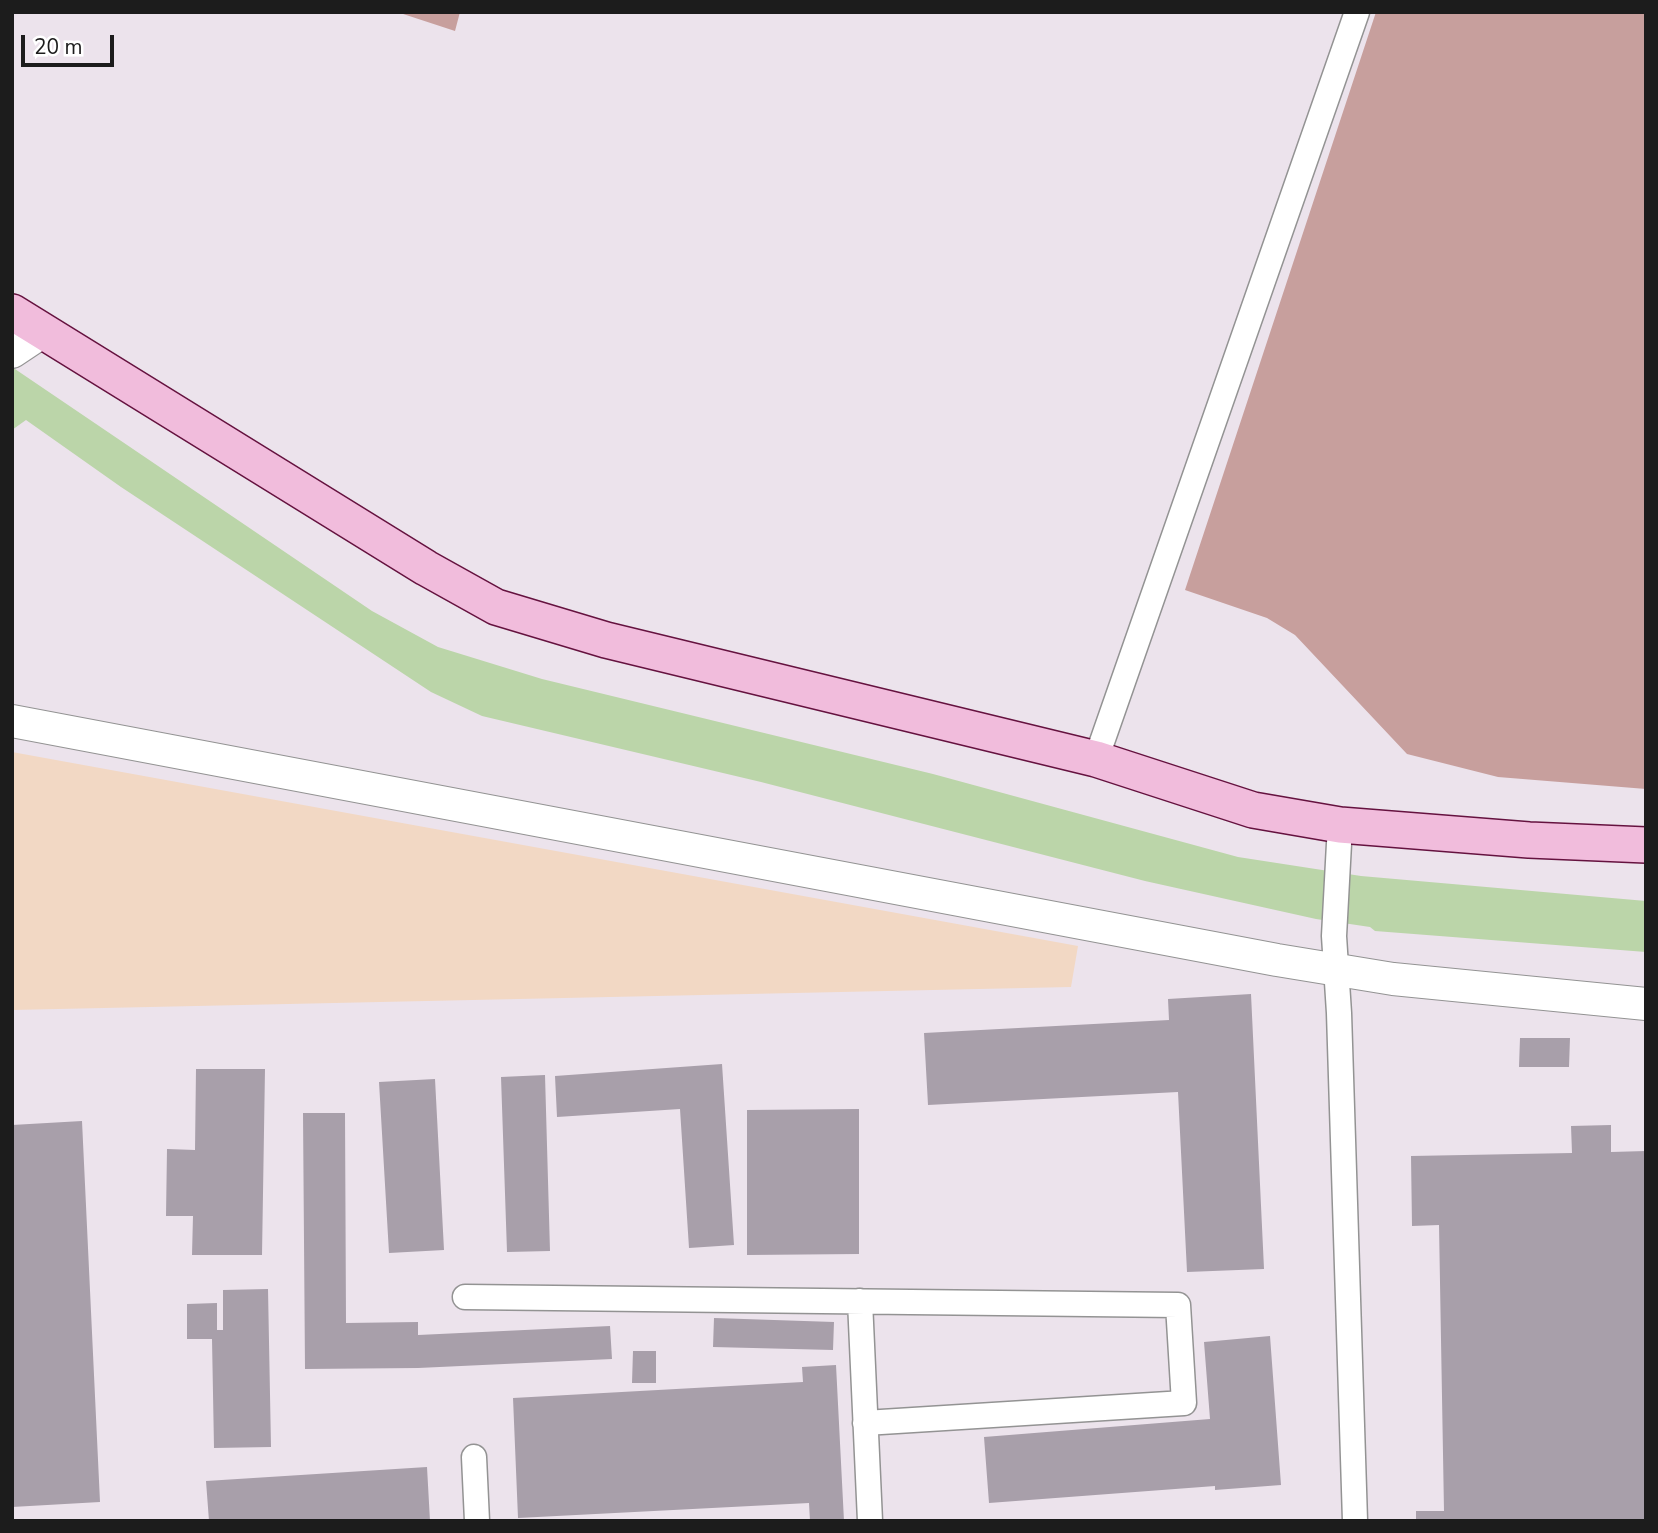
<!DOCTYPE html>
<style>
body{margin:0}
#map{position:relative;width:1658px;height:1533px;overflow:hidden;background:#ece3ec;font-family:"Nunito Sans",sans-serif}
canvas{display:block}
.frame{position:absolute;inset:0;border:14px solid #1c1c1c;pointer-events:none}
.scale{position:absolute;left:21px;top:35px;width:93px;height:32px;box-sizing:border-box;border:4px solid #1c1c1c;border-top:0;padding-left:9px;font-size:21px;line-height:24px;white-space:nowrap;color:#1c1c1c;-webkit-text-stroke:5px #fff;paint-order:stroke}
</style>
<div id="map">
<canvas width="1658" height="1533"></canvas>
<div class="frame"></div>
<div class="scale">20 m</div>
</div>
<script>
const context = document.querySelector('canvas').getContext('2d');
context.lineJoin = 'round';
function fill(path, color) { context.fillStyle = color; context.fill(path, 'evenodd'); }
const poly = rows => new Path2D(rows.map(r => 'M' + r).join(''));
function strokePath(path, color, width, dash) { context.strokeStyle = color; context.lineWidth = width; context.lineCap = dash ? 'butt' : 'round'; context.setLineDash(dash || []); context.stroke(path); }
const forest = poly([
 [397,12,460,12,455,31],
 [1376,12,1646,12,1646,789,1498,777,1407,754,1295,635,1267,618,1185,590]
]);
const park = poly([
 [12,752,1078,946,1071,987,12,1010]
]);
const water = poly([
 [12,367,372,611,438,647,542,679,933,774,1238,857,1361,876,1646,901,1646,952,1375,931,1370,927,1316,919,1145,881,761,782,482,716,431,692,121,487,26,420,12,430]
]);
const building = poly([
 [1251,994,1264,1269,1187,1272,1178,1092,928,1105,924,1033,1169,1020,1168,999],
 [1520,1038,1570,1038,1569,1067,1519,1067],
 [722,1064,734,1245,689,1248,680,1109,557,1117,555,1076],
 [196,1069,265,1069,262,1255,192,1255,193,1216,166,1216,167,1149,195,1150],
 [545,1075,550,1251,507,1252,501,1077],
 [435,1079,444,1250,389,1253,379,1082],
 [859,1109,859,1254,747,1255,747,1110],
 [303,1113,345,1113,346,1323,418,1322,418,1335,610,1326,612,1359,418,1368,305,1369],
 [82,1121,100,1502,12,1507,12,1125],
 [1611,1125,1611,1152,1646,1151,1646,1521,1416,1521,1416,1511,1444,1511,1439,1225,1412,1226,1411,1156,1572,1153,1571,1126],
 [268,1289,271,1447,214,1448,212,1339,187,1339,187,1304,217,1303,217,1330,223,1330,223,1290],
 [714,1318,834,1322,833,1350,713,1347],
 [1270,1336,1281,1485,1215,1490,1215,1486,989,1503,984,1437,1210,1419,1204,1342],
 [633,1351,656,1351,656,1383,632,1383],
 [836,1365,844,1521,810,1521,809,1503,518,1518,513,1398,803,1382,802,1367],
 [427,1467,430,1521,209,1521,206,1481]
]);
const minor = poly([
 [1096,759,1357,12],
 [1340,825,1334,936,1339,1013,1355,1521],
 [465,1297,1178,1305,1184,1403,865,1423],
 [860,1301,870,1521],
 [474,1457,477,1521]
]);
const tertiary = poly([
 [12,352,42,332],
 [12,721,1277,960,1393,979,1646,1004]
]);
const secondary = poly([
 [12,312,426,568,496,607,606,640,1096,759,1253,810,1340,825,1529,840,1646,845]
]);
fill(forest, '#c79f9d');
fill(park, '#f2d8c4');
fill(water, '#bbd5a9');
fill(building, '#a89faa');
strokePath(minor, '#939393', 27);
strokePath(tertiary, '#939393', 34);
strokePath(secondary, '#65123f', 38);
strokePath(minor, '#fff', 24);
strokePath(tertiary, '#fff', 32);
strokePath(secondary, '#f1bcdc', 35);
</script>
